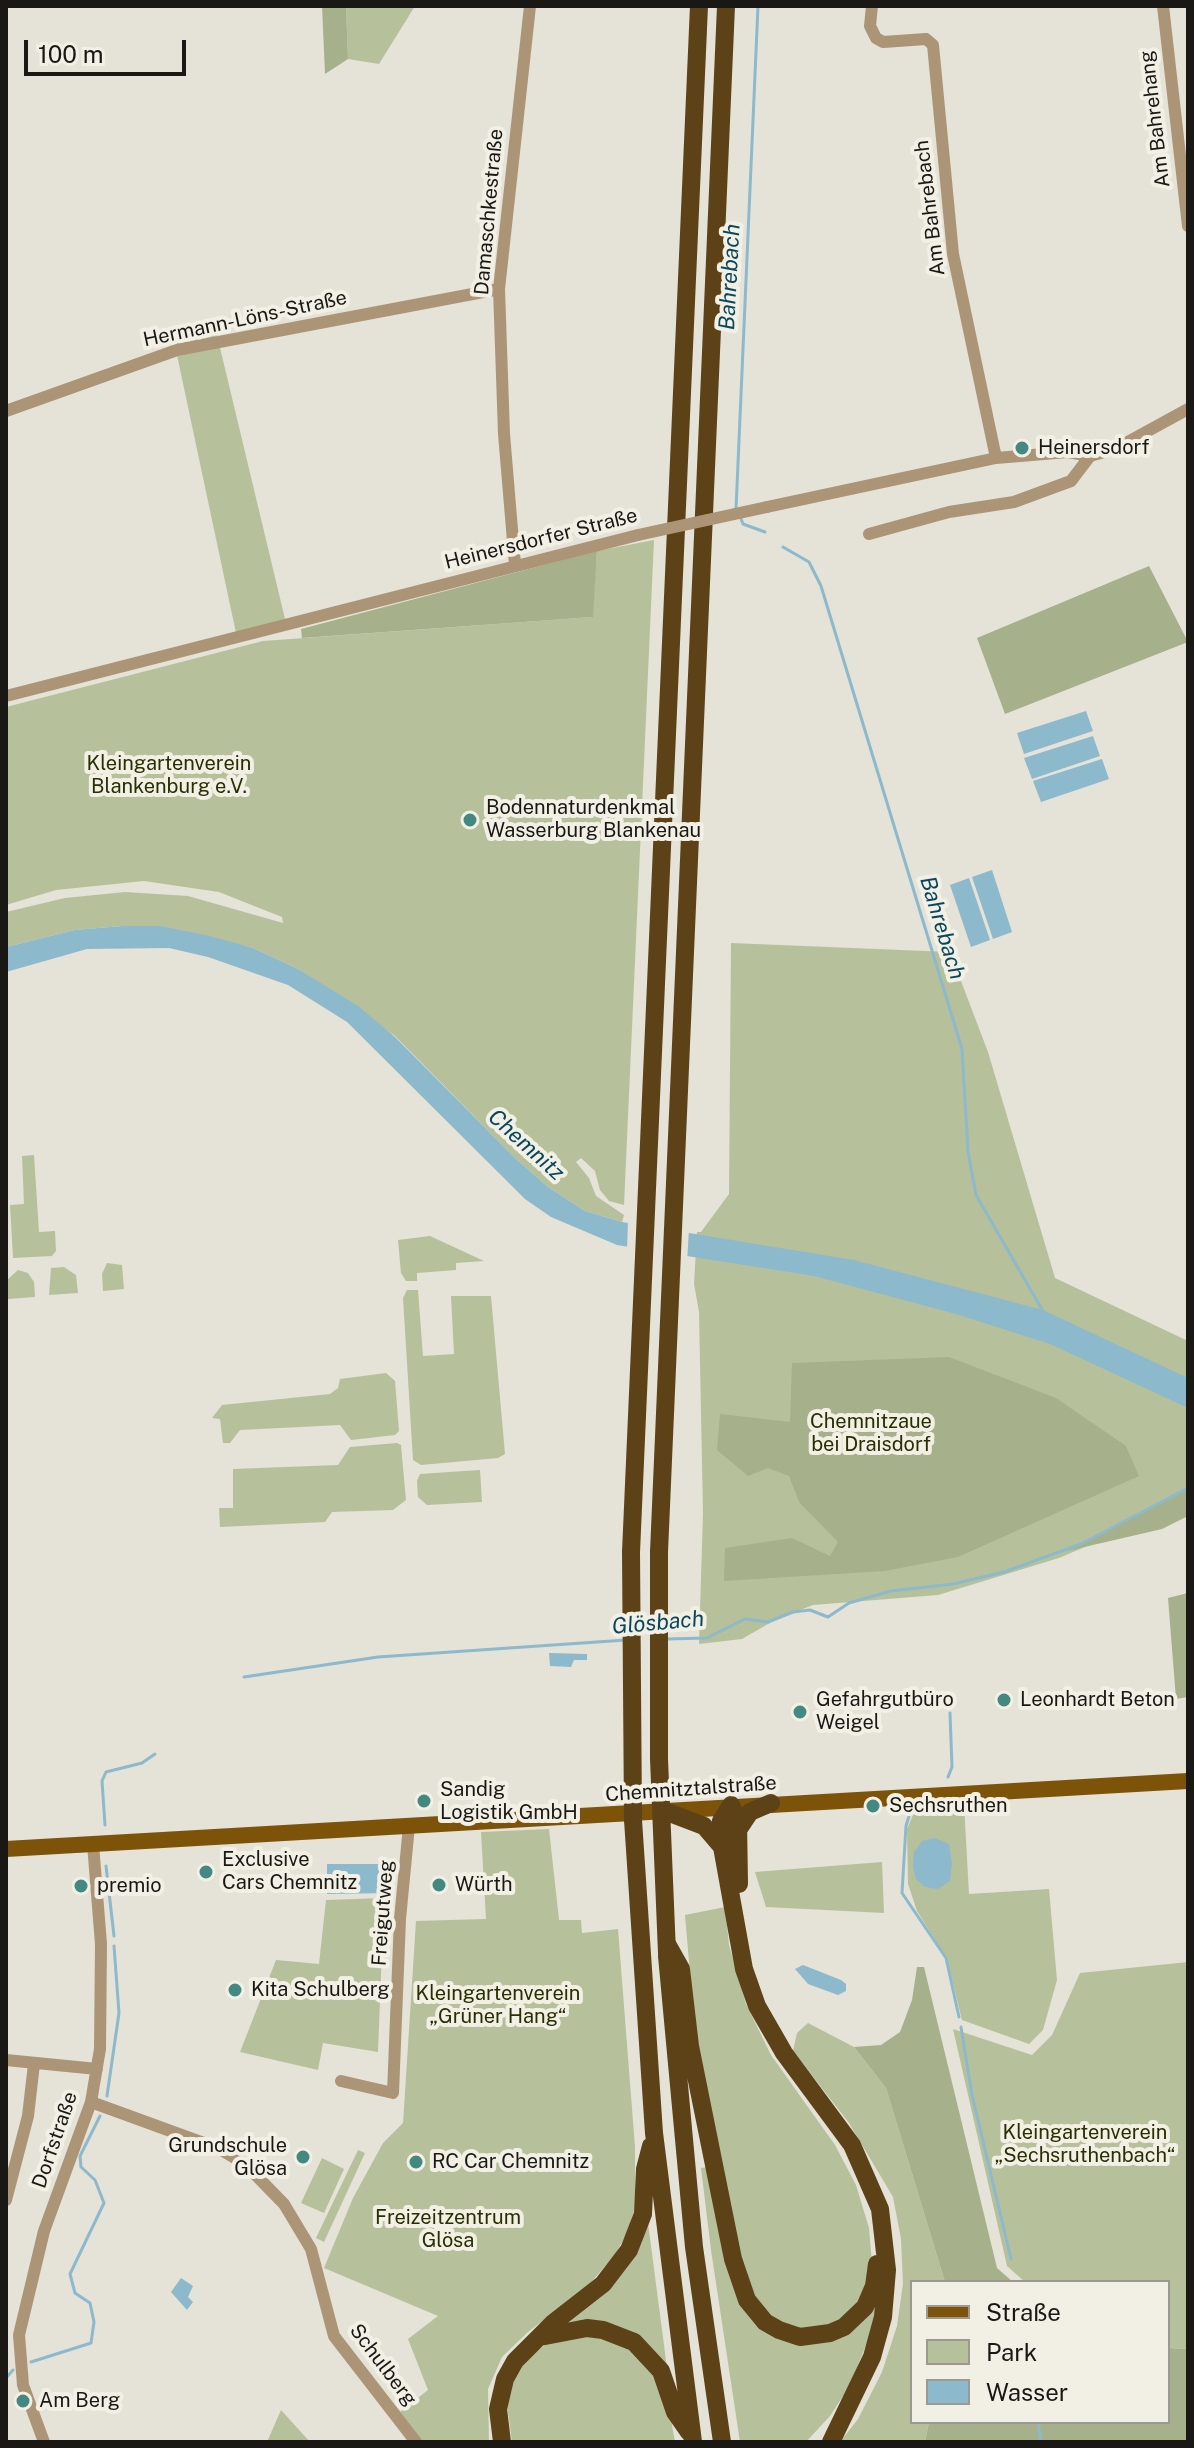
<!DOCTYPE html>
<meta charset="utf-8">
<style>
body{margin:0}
#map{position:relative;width:1194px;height:2448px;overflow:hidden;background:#e5e2d8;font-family:"Public Sans",sans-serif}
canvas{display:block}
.frame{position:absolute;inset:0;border:8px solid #191814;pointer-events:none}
.legend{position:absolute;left:910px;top:2280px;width:260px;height:144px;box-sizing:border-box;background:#f2efe5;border:2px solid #9b9991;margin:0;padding:10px 14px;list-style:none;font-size:24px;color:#191814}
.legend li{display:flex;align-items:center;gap:16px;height:40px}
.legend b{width:40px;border:2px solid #9b9991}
.scale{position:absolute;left:24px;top:40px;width:162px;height:36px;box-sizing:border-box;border:4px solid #191814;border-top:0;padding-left:10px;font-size:24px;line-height:28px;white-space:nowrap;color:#191814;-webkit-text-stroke:6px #f2efe5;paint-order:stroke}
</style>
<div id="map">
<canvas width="1194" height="2448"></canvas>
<div class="frame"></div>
<ul class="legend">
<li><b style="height:10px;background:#7c5308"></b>Straße</li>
<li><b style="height:22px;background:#b6c19b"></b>Park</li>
<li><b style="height:22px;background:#8db9cc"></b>Wasser</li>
</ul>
<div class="scale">100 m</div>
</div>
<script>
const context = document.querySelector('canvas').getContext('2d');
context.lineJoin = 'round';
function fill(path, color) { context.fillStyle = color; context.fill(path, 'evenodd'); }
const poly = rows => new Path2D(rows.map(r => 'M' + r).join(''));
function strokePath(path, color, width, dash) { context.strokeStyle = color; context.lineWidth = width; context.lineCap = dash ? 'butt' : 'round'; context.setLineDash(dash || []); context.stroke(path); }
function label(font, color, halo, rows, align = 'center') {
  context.font = font + ' "Public Sans",sans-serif'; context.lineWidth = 8; context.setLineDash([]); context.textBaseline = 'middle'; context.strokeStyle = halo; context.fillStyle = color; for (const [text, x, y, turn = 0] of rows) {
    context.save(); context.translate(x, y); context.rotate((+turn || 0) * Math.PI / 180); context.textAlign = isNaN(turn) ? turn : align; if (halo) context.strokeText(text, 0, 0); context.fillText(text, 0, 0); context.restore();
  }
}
const green = poly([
 [346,6,415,6,379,64,348,59],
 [216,331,285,619,236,633,174,341],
 [654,540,624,1205,609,1201,600,1190,595,1171,581,1158,576,1162,589,1178,596,1196,624,1215,622,1222,585,1211,548,1187,517,1160,395,1036,296,968,253,948,160,927,122,926,75,930,6,947,6,912,65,898,125,892,188,896,283,923,282,917,219,892,144,881,56,890,6,905,6,707,263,641,592,617,597,551],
 [731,943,950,952,988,1052,1055,1278,1188,1341,1188,1503,1059,1558,938,1595,813,1605,775,1620,742,1639,699,1644,703,1513,699,1312,694,1284,697,1232,701,1232,729,1194],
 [34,1155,39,1232,55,1231,56,1251,52,1256,13,1258,10,1205,24,1204,22,1156],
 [430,1236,484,1261,456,1263,456,1270,417,1273,417,1281,406,1281,401,1273,398,1240],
 [107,1263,122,1265,124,1289,103,1291,102,1274],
 [64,1267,76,1275,78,1293,49,1295,51,1268],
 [18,1270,28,1273,34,1282,35,1297,8,1299,7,1280],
 [407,1290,418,1290,423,1356,454,1354,451,1296,491,1296,505,1454,498,1458,421,1465,413,1460,403,1298],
 [386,1373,395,1381,399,1431,395,1435,351,1440,340,1425,240,1430,230,1443,223,1443,220,1419,212,1418,222,1405,330,1394,338,1388,340,1379],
 [397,1443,401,1445,406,1500,393,1510,332,1512,325,1522,220,1527,219,1508,233,1508,233,1469,338,1465,350,1447],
 [480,1470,482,1502,427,1505,418,1497,417,1481,420,1474],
 [964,1804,969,1894,1049,1889,1057,1980,1043,2030,1029,2044,962,2020,947,1959,917,1911,908,1884,907,1829,915,1810],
 [549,1829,559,1920,581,1920,582,1933,618,1929,635,2147,635,2207,628,2231,616,2253,588,2286,528,2332,502,2357,488,2389,489,2442,423,2442,400,2412,428,2390,408,2339,438,2316,324,2268,353,2198,383,2143,403,2123,416,1921,486,1919,481,1832],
 [882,1862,884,1913,766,1907,755,1872],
 [384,1898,378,2052,323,2043,318,2070,240,2052,276,1960,319,1964,326,1900],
 [725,1907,729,1945,746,2004,771,2055,835,2145,856,2185,869,2228,872,2264,866,2291,854,2312,835,2325,811,2331,769,2319,742,2277,696,2043,685,1915],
 [1188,1962,1188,2349,1168,2348,1168,2282,1025,2282,1007,2266,953,2029,1032,2055,1052,2035,1080,1973],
 [808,2023,854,2047,886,2088,945,2282,912,2282,912,2422,929,2422,925,2442,840,2442,858,2419,882,2372,897,2326,903,2284,901,2239,893,2197,849,2123,793,2051,797,2033],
 [358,2150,365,2153,324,2242,316,2238],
 [322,2158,344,2169,324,2213,301,2203],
 [708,2167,738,2295,805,2343,878,2299,873,2328,849,2387,830,2416,806,2442,740,2442,711,2250,701,2168],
 [648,2223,667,2368,639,2338,556,2327],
 [577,2334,616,2339,652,2365,671,2419,675,2442,512,2442,507,2405,512,2382,521,2367,532,2354,551,2341],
 [281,2410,310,2442,267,2442]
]);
const forest = poly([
 [322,6,346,6,348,59,325,74],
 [597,551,593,617,302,638,301,629],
 [1149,566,1188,642,1005,714,977,638],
 [949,1357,1056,1398,1126,1446,1139,1476,958,1557,885,1571,724,1581,725,1548,792,1538,830,1556,838,1542,799,1502,789,1476,768,1468,748,1476,717,1450,720,1414,790,1422,792,1363],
 [1188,1488,1188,1516,1162,1529,1067,1551],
 [1188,1593,1188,1697,1176,1699,1168,1598],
 [917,1967,924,1967,997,2268,1013,2282,945,2282,886,2088,854,2047,881,2045,900,2032,912,2000],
 [1168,2348,1188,2349,1188,2442,925,2442,929,2422,1168,2422]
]);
const water = poly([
 [1086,711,1093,731,1024,754,1017,733],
 [1093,736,1100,756,1032,779,1024,758],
 [1102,759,1109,779,1041,802,1033,781],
 [992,870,1012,932,993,939,972,877],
 [969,878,990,940,971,947,950,885],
 [122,926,160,926,210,936,253,948,296,968,358,1006,395,1037,517,1160,548,1187,585,1211,622,1222,854,1260,1043,1310,1188,1378,1188,1408,1050,1344,956,1314,814,1276,617,1245,551,1217,525,1199,347,1022,288,985,208,957,169,948,87,949,6,972,6,947,75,930],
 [549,1653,587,1654,587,1660,574,1660,571,1667,550,1666],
 [935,1838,949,1844,952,1863,950,1881,938,1889,925,1887,916,1879,913,1867,914,1852,922,1841],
 [327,1864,388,1864,389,1893,327,1894],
 [803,1965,841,1980,846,1984,846,1991,838,1995,808,1984,795,1969],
 [181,2278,193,2286,188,2297,193,2302,187,2310,171,2292]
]);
const pier = poly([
 [628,1219,689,1229,687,1262,627,1251]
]);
const stream = poly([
 [736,509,758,6],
 [740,516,743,524,765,532],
 [783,547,809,562,821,586,962,1049,968,1151,976,1195,1044,1313],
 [666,1639,707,1638,745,1619,768,1622,793,1612,810,1610,828,1617,849,1603,891,1591,953,1584,1004,1572,1081,1544,1188,1488],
 [244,1677,378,1657,626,1640],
 [948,1777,952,1767,950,1713],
 [911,1810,906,1826,902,1893,946,1958,959,2017],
 [105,1825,102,1781,106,1772,142,1763,155,1754],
 [106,1866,114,1936],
 [961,2027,972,2095,1011,2259],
 [107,2096,119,2013,114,1946],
 [31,2362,91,2343,94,2322,90,2303,75,2293,70,2274,104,2203,95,2180,81,2167,80,2156,100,2116],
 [6,2378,13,2370],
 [1038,2422,1041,2442]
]);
const minor = poly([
 [872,6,870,26,876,38,883,42,926,39,933,45,953,254,996,458],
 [1163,6,1188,226],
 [6,411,177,350,499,289],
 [767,507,996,458,1068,452,1090,456,1115,449,1188,409],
 [869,534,949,512,1014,502,1071,481,1090,456],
 [515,565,504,434,499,289,530,6],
 [6,696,638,535],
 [6,2060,97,2069],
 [341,2081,393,2093,400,1919,409,1826],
 [91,2102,220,2149,245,2164,284,2204,311,2249,334,2336,416,2442],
 [6,2200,28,2116,34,2064],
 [44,2442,23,2385,19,2335,44,2231,91,2102,100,2049,101,1944,93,1844]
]);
const major = poly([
 [6,1849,1188,1781]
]);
const highway = poly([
 [631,1552,699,6],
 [659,1552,726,6],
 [662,1810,704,1826,722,1847,744,1969,757,2006,784,2053,852,2145,880,2209,887,2270,883,2317,872,2357,831,2442],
 [633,1820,654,2133,693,2442],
 [738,1830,750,1812,771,1803],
 [722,1847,721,1821,731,1805,738,1820,739,1884],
 [667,1944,681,1969,690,2046,733,2259,747,2300,765,2322,779,2330,800,2337,830,2333,844,2327,865,2307,874,2286,877,2264],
 [667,1956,694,2247,722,2442],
 [540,2337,587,2328,603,2330,634,2342,661,2371,675,2412,689,2432],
 [502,2442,498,2409,505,2379,515,2361,553,2323,603,2284,629,2250,643,2214,645,2169,651,2146]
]);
const minorBridge = poly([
 [638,535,767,507]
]);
const highwayBridge = poly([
 [631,1552,633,1820],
 [659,1552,659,1759,667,1953]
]);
const markers = [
 [1022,448,8,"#438981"],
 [470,820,8,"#438981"],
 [1004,1700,8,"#438981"],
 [800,1712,8,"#438981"],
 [424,1801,8,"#438981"],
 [873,1806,8,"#438981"],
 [206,1872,8,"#438981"],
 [439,1885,8,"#438981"],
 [81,1886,8,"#438981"],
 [235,1990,8,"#438981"],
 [303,2157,8,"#438981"],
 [416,2162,8,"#438981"],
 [23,2401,8,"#438981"]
];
const streetNames = [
 ["Am Bahrehang",1155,119,-97],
 ["Am Bahrebach",930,208,-97],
 ["Damaschkestraße",489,212,-85],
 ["Hermann-Löns-Straße",245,319,-12],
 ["Heinersdorfer Straße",541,539,-14],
 ["Chemnitztalstraße",691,1789,-4],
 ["Freigutweg",383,1913,-86],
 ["Dorfstraße",55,2140,-71],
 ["Schulberg",383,2365,53]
];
const poiNames = [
 ["Heinersdorf",1038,448],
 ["Bodennaturdenkmal",486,808],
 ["Wasserburg Blankenau",486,831],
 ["Gefahrgutbüro",816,1700],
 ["Weigel",816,1723],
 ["Leonhardt Beton",1020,1700],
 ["Sandig",440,1790],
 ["Logistik GmbH",440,1813],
 ["Sechsruthen",889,1806],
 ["Exclusive",222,1860],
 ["Cars Chemnitz",222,1883],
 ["Würth",455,1885],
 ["premio",97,1886],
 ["Kita Schulberg",251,1990],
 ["Grundschule",287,2146,"right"],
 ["Glösa",287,2169,"right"],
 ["RC Car Chemnitz",432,2162],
 ["Am Berg",39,2401]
];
const parkNames = [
 ["Kleingartenverein",169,764],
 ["Blankenburg e.V.",169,787],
 ["Chemnitzaue",871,1422],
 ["bei Draisdorf",871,1445],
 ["Kleingartenverein",498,1994],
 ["„Grüner Hang“",498,2017],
 ["Kleingartenverein",1085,2133],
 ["„Sechsruthenbach“",1085,2156],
 ["Freizeitzentrum",448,2218],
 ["Glösa",448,2241]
];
const waterNames = [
 ["Bahrebach",730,277,-87],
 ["Bahrebach",942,928,73],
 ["Chemnitz",526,1145,42],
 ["Glösbach",658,1623,-5]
];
fill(green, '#b6c19b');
fill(forest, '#a6b18b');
fill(water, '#8db9cc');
fill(pier, '#e5e2d8');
strokePath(stream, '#8db9cc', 3);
strokePath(minor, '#ac9576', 12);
strokePath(major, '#7c5308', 16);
strokePath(highway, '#5d4218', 18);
strokePath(minorBridge, '#ac9576', 12);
strokePath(highwayBridge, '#5d4218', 18);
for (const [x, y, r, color] of markers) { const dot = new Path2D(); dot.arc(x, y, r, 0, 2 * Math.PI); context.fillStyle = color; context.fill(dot); strokePath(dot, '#f2efe5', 3); }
label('20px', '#191814', '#f2efe5', streetNames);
label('20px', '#191814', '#f2efe5', poiNames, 'left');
label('20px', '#273001', '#f2efe5', parkNames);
label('italic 22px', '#09475c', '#f2efe5', waterNames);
</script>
